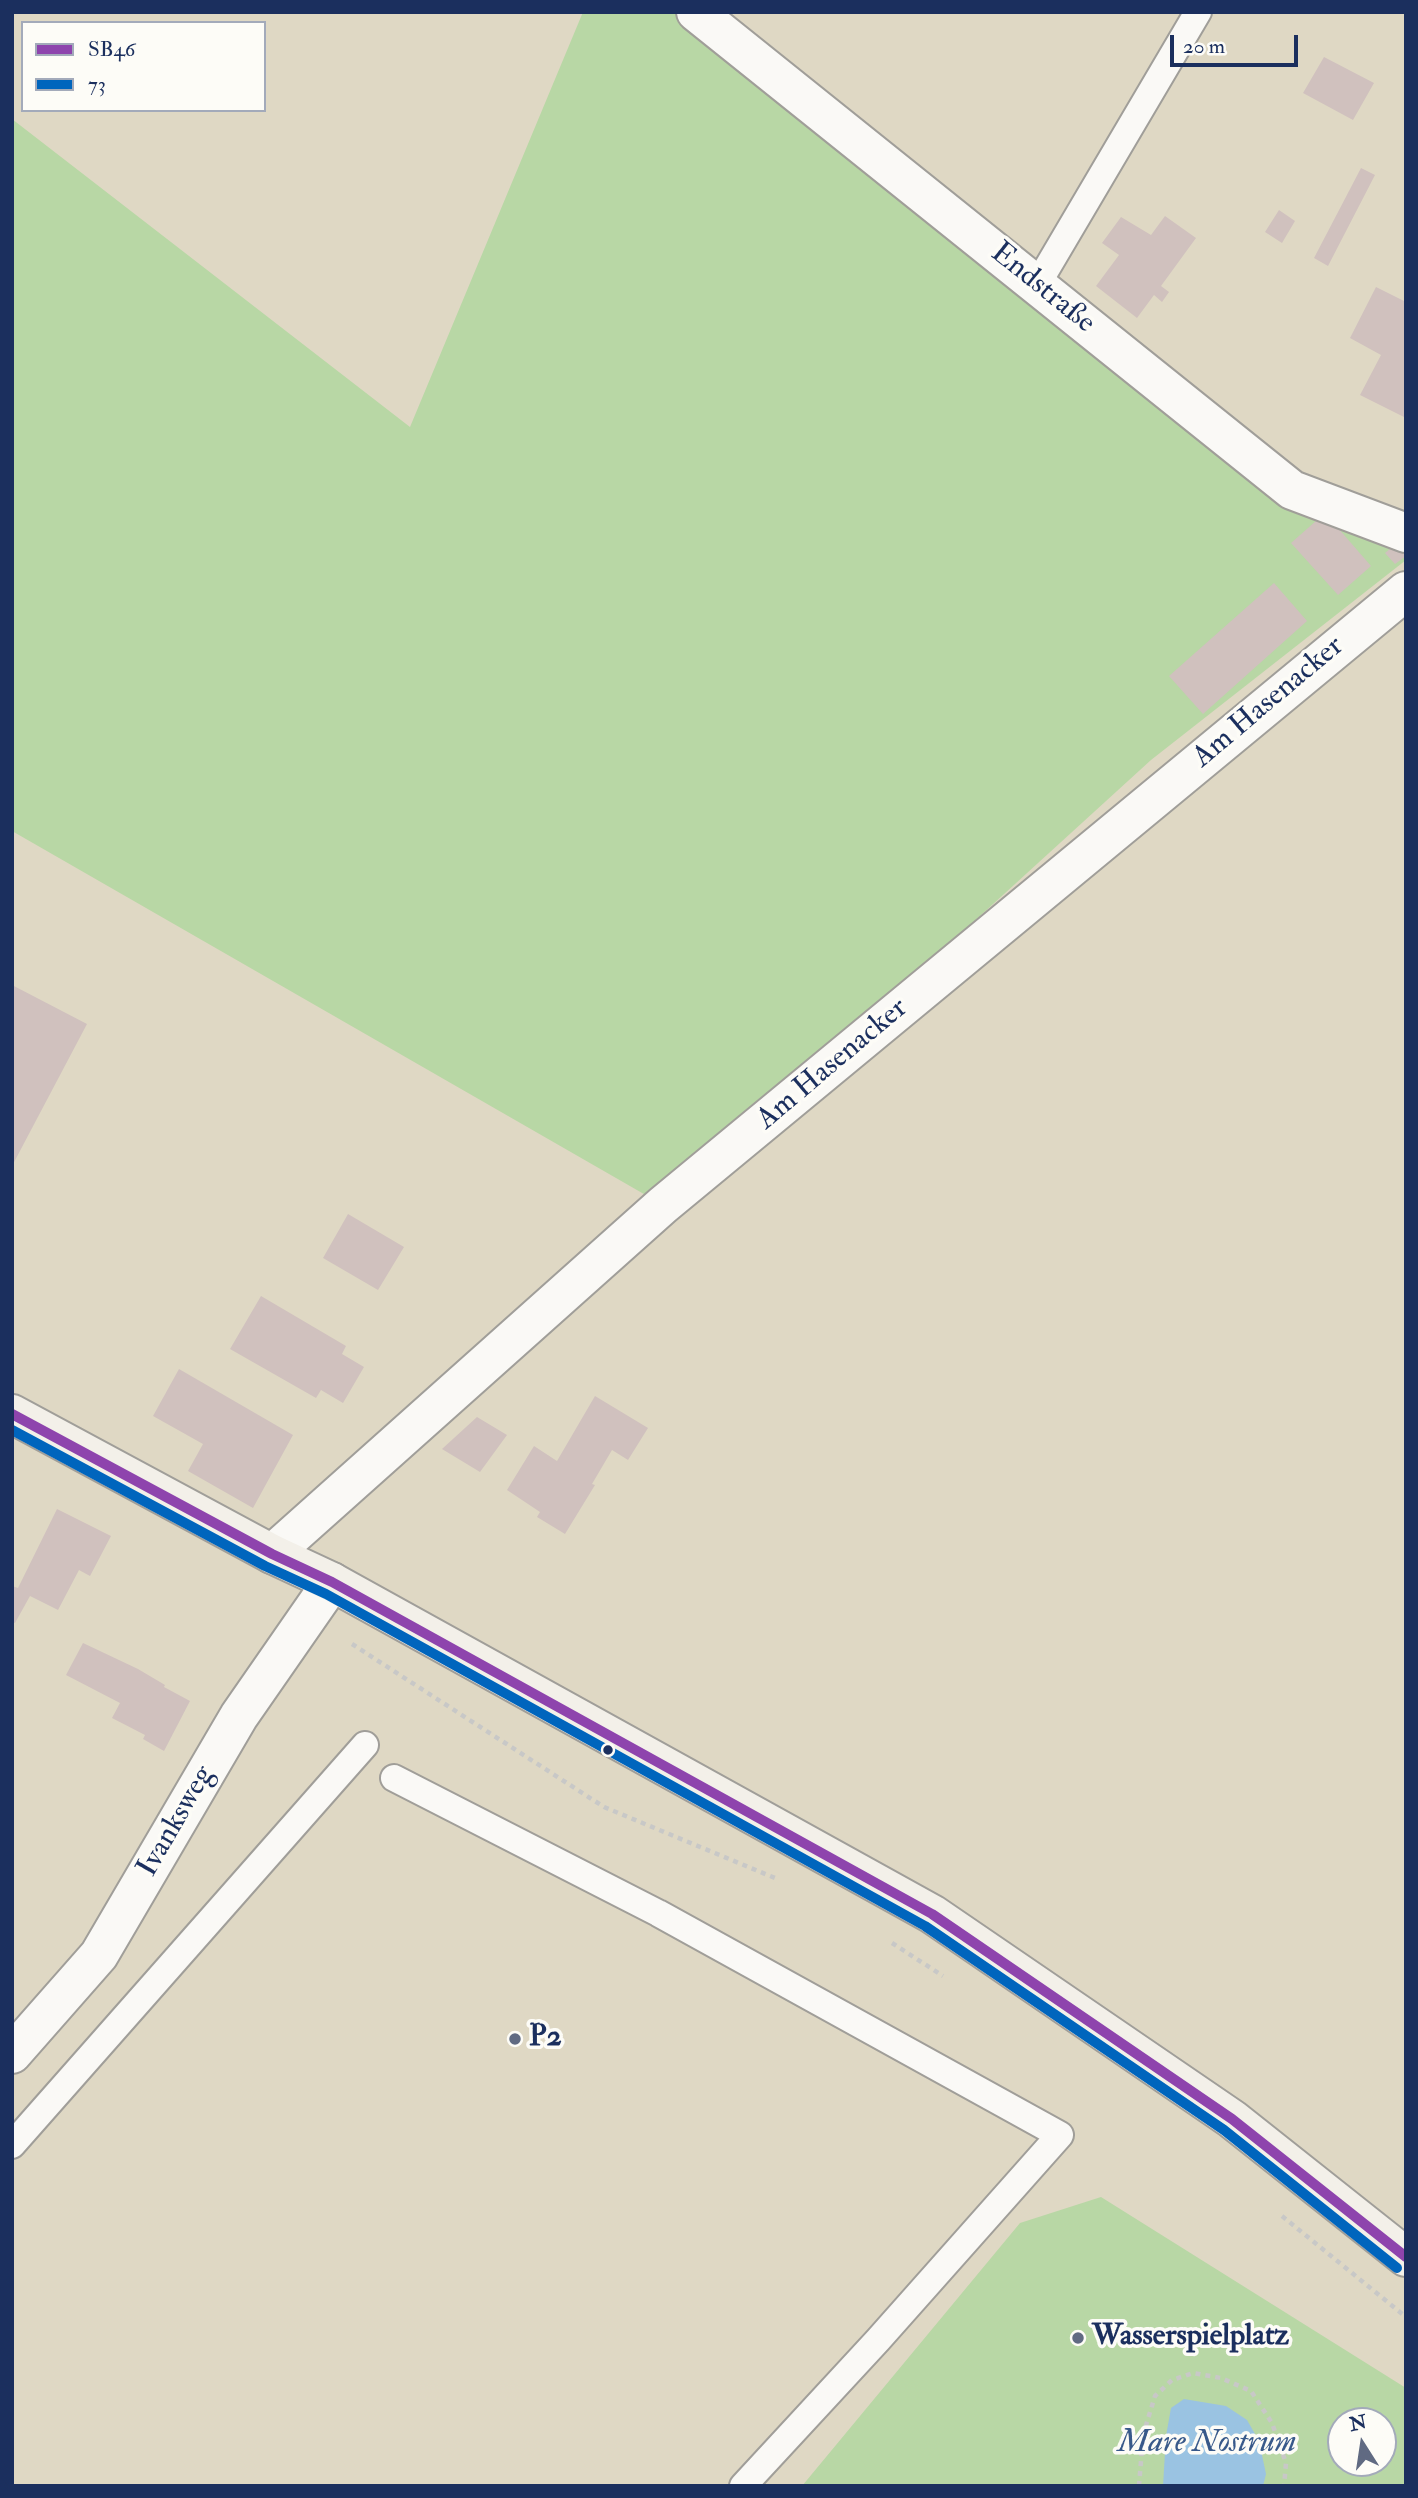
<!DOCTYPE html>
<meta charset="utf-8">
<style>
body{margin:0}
#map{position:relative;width:1418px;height:2498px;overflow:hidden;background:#dfd8c4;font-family:"IM FELL Double Pica",serif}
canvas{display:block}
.frame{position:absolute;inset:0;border:14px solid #1b2f5e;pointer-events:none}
.legend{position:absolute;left:21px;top:21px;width:245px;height:91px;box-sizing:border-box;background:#fdfcf7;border:2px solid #a3aaba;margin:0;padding:9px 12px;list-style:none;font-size:21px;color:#1b2f5e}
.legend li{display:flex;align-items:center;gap:14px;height:35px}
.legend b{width:35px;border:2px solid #a3aaba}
.north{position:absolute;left:1327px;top:2407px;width:70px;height:70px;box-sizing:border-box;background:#fdfcf7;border:2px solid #a3aaba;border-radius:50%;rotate:348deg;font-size:19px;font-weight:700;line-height:28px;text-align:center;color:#1b2f5e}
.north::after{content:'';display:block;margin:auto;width:24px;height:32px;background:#606a82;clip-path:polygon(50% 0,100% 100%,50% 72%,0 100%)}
.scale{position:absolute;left:1170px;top:35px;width:128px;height:32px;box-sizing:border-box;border:4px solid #1b2f5e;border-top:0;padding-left:9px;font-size:21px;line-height:24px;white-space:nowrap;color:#1b2f5e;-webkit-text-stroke:5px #fdfcf7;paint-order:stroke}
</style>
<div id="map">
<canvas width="1418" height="2498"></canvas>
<div class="frame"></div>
<ul class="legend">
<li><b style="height:9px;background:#8e44ad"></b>SB46</li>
<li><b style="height:9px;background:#0065bd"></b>73</li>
</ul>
<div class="north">N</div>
<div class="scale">20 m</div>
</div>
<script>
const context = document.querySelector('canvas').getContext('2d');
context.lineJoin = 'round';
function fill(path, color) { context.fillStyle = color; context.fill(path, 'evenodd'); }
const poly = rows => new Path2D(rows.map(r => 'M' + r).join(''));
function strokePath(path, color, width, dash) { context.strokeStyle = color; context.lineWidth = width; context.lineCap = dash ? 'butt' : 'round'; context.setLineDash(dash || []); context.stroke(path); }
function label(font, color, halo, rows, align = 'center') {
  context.font = font + ' "IM FELL Double Pica",serif'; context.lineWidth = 7; context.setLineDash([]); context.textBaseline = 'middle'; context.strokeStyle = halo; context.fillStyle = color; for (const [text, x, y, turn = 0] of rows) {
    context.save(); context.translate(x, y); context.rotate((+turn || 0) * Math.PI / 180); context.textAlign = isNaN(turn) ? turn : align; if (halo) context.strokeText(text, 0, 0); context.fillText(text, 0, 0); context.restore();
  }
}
const green = poly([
 [583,12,696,12,1292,490,1406,533,1406,560,1151,760,663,1205,12,831,12,119,410,427],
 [1101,2197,1406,2388,1406,2486,802,2486,1020,2223],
 [1341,2421,1383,2421,1383,2463,1341,2463]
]);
const water = poly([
 [1184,2399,1226,2406,1247,2420,1259,2441,1266,2474,1263,2486,1163,2486,1166,2436,1171,2408]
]);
const building = poly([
 [1324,57,1374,83,1353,120,1303,93],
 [1361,168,1375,175,1328,266,1314,258],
 [1279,210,1295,221,1282,243,1265,232],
 [1165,216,1196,238,1161,286,1169,292,1162,302,1154,295,1137,318,1096,286,1119,255,1102,243,1121,217,1151,235],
 [1376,287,1406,302,1406,418,1360,395,1381,355,1350,338],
 [1325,513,1371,566,1338,595,1291,543],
 [1401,540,1406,546,1406,556,1395,564,1385,553],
 [1274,583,1307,621,1203,714,1169,676],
 [12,985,87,1024,12,1166],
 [348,1214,404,1247,378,1290,323,1258],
 [261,1296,346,1346,342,1354,364,1367,343,1403,321,1390,316,1398,230,1349],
 [179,1369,293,1435,253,1508,188,1471,203,1444,153,1416],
 [595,1396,648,1428,628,1460,612,1450,592,1484,595,1485,565,1534,537,1517,540,1512,507,1490,534,1446,557,1461],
 [477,1417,507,1435,480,1472,442,1449],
 [57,1509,111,1536,90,1576,79,1570,58,1610,30,1596,15,1623,12,1622,12,1586,18,1588],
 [83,1643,138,1669,165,1685,164,1687,190,1701,164,1751,143,1739,145,1735,112,1718,120,1703,66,1675]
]);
const path = poly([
 [352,1644,604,1807,775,1878],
 [892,1943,943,1976],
 [1282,2216,1406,2317],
 [1139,2486,1143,2435,1155,2396,1172,2380,1193,2373,1221,2378,1251,2391,1272,2423,1286,2463,1284,2486]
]);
const lane = poly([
 [1037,285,1198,12],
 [394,1778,658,1913,1060,2135,878,2340,743,2486],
 [12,2145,365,1745]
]);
const street = poly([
 [696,12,1292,490,1406,533],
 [272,1554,663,1205,1406,591],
 [12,2054,99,1955,239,1716,332,1582]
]);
const secondary = poly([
 [12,1414,272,1554,332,1582,932,1914,1232,2119,1406,2257]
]);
const bus1 = poly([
 [12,1414,272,1554,332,1582,932,1914,1232,2119,1406,2257]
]);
const bus2 = poly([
 [12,1430,265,1566,326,1594,925,1926,1224,2130,1397,2268]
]);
const markers = [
 [608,1750,6,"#1b2f5e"],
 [515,2039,7,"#606a82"],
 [1078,2338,7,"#606a82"]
];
const streetNames = [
 ["Endstraße",1042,289,39],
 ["Am Hasenacker",1269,703,-40],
 ["Am Hasenacker",833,1065,-40],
 ["Ivanksweg",177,1822,-60]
];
const poiNames = [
 ["P2",529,2039],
 ["Wasserspielplatz",1092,2338]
];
const waterNames = [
 ["Mare Nostrum",1207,2444]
];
fill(green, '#b8d7a5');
fill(water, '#9ac3e2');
fill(building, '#d0c1be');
strokePath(lane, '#a09e99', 30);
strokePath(street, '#a09e99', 42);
strokePath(secondary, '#a09e99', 42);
strokePath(path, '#c8c8c7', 4.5, [5, 5]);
strokePath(lane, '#faf9f6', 26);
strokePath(street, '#faf9f6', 38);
strokePath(secondary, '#f3f0e9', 38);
strokePath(bus1, '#8e44ad', 10);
strokePath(bus2, '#0065bd', 10);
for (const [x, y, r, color] of markers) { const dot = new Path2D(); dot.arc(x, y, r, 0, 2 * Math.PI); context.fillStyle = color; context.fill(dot); strokePath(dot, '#fdfcf7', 2.5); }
label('30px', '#1b2f5e', '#fdfcf7', streetNames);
label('bold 30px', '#1b2f5e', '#fdfcf7', poiNames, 'left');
label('italic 32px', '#38598a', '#fdfcf7', waterNames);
</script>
